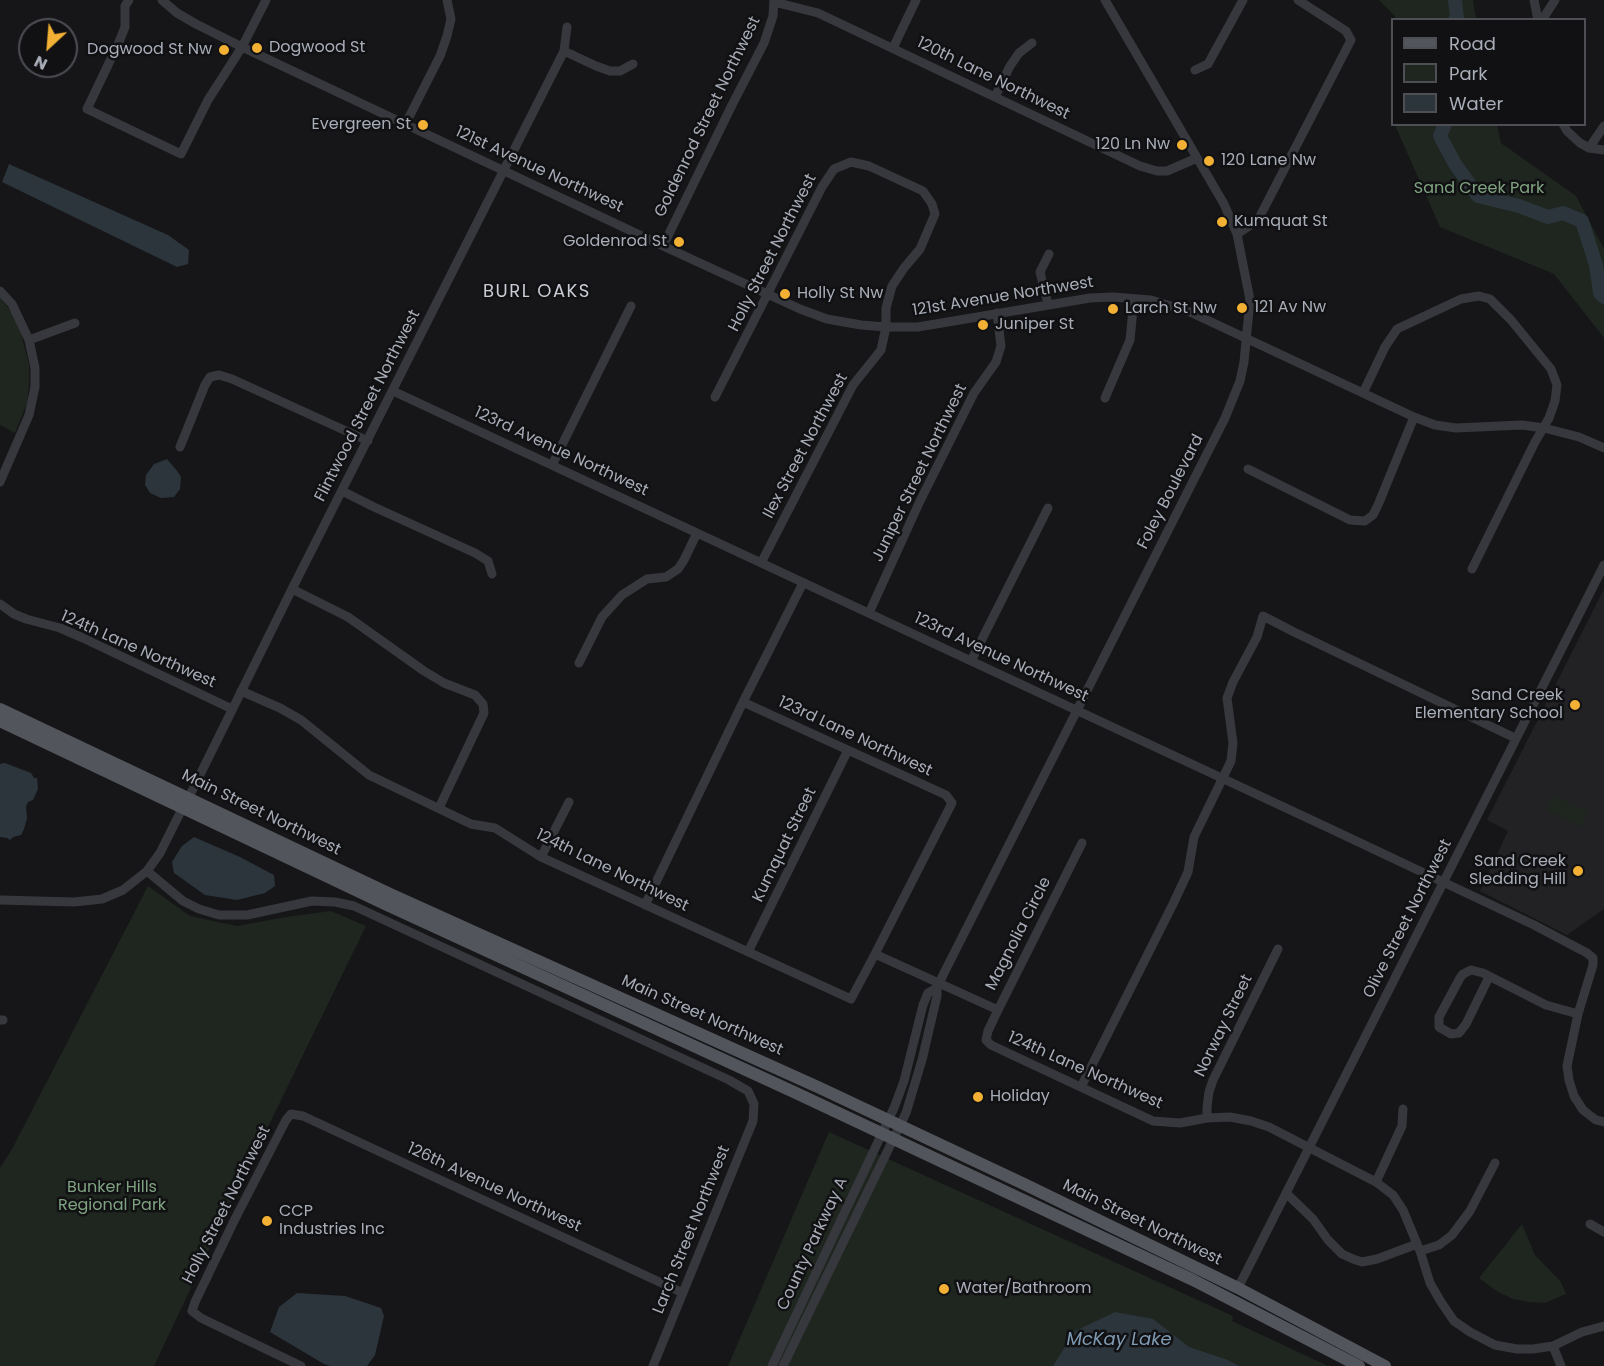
<!DOCTYPE html>
<style>
body{margin:0}
#map{position:relative;width:1604px;height:1366px;overflow:hidden;background:#161618;font-family:Poppins,sans-serif}
canvas{display:block}
.legend{position:absolute;left:1391px;top:18px;width:195px;height:108px;box-sizing:border-box;background:#111113;border:2px solid #4d4f55;margin:0;padding:8px 10px;list-style:none;font-size:18px;color:#a8adb8}
.legend li{display:flex;align-items:center;gap:12px;height:30px}
.legend b{width:30px;border:2px solid #4d4f55}
.north{position:absolute;left:18px;top:18px;width:60px;height:60px;box-sizing:border-box;background:#111113;border:2px solid #4d4f55;border-radius:50%;rotate:206deg;font-size:16px;font-weight:700;line-height:24px;text-align:center;color:#a8adb8}
.north::after{content:'';display:block;margin:auto;width:21px;height:27px;background:#f2b134;clip-path:polygon(50% 0,100% 100%,50% 72%,0 100%)}
</style>
<div id="map">
<canvas width="1604" height="1366"></canvas>
<ul class="legend">
<li><b style="height:8px;background:#53555c"></b>Road</li>
<li><b style="height:16px;background:#1e261f"></b>Park</li>
<li><b style="height:16px;background:#2c353c"></b>Water</li>
</ul>
<div class="north">N</div>
</div>
<script>
const context = document.querySelector('canvas').getContext('2d');
context.lineJoin = 'round';
function fill(path, color) { context.fillStyle = color; context.fill(path, 'evenodd'); }
const poly = rows => new Path2D(rows.map(r => 'M' + r).join(''));
function strokePath(path, color, width, dash) { context.strokeStyle = color; context.lineWidth = width; context.lineCap = dash ? 'butt' : 'round'; context.setLineDash(dash || []); context.stroke(path); }
function label(font, color, halo, rows, align = 'center') {
  context.font = font + ' Poppins,sans-serif'; context.lineWidth = 5; context.setLineDash([]); context.textBaseline = 'middle'; context.strokeStyle = halo; context.fillStyle = color; for (const [text, x, y, turn = 0] of rows) {
    context.save(); context.translate(x, y); context.rotate((+turn || 0) * Math.PI / 180); context.textAlign = isNaN(turn) ? turn : align; if (halo) context.strokeText(text, 0, 0); context.fillText(text, 0, 0); context.restore();
  }
}
const built = poly([
 [1604,589,1604,909,1567,935,1480,891,1508,831,1487,820]
]);
const green = poly([
 [1379,0,1473,0,1476,19,1395,19,1395,16],
 [1395,125,1497,125,1501,143,1576,196,1604,249,1604,338,1554,274,1440,227],
 [0,297,12,313,20,330,29,364,29,385,27,403,15,433,0,425],
 [1553,795,1588,812,1580,827,1546,809],
 [148,886,190,916,237,926,286,917,331,911,366,926,240,1184,154,1366,0,1366,0,1168,12,1149],
 [829,1132,1233,1316,1232,1321,1328,1366,1239,1366,1228,1360,1221,1366,728,1366],
 [1522,1224,1535,1255,1561,1282,1566,1294,1545,1303,1529,1302,1513,1299,1498,1292,1479,1278]
]);
const water = poly([
 [9,164,168,235,189,250,188,264,177,267,2,182],
 [167,459,178,472,181,477,180,489,174,497,161,498,150,493,145,485,146,475,154,464],
 [5,763,31,773,34,778,37,778,38,789,33,800,28,802,26,807,27,818,24,829,21,835,13,837,10,840,7,838,0,837,0,764],
 [194,837,240,857,274,875,275,886,265,893,237,900,205,895,174,873,172,862,182,846],
 [297,1293,345,1296,381,1308,384,1316,375,1355,367,1366,330,1366,324,1364,270,1332,279,1307],
 [1115,1312,1153,1319,1189,1347,1228,1360,1239,1366,1053,1366,1075,1331]
]);
const river = poly([
 [1455,0,1457,18,1455,20],
 [1445,124,1440,136,1455,164,1478,196,1519,206,1548,217,1563,213,1582,221,1596,265,1600,293,1604,297]
]);
const minor = poly([
 [129,0,125,6,125,27,119,42,87,109,181,154,208,100,242,47,266,0],
 [162,0,177,13,196,24,242,47,663,246,800,309,827,319,861,325,886,327,918,327,1090,298,1113,297,1151,300,1190,312,1414,417,1435,425,1456,428,1522,425,1544,428,1579,437,1604,448],
 [1534,0,1538,20],
 [774,2,818,13,1140,166,1157,171,1167,171,1197,158],
 [1542,20,1555,0],
 [893,48,916,0],
 [564,51,596,66,610,71,620,71,633,64],
 [1195,70,1208,64,1243,0],
 [995,97,1010,66,1019,53,1032,43],
 [406,123,440,56,447,36,451,19,447,0],
 [1563,124,1567,131,1580,143,1589,148,1604,150],
 [1589,148,1604,126],
 [1237,234,1258,220,1351,40,1346,31,1298,0],
 [663,246,732,105,764,43,773,16,774,0],
 [0,291,12,304,29,340,35,368,35,387,29,415,0,482],
 [1048,304,1040,272,1049,254],
 [29,340,75,323],
 [393,391,1333,830,1534,925,1587,953,1593,958,1593,965,1578,1014,1567,1066,1569,1080,1574,1096,1583,1110,1596,1120,1604,1122],
 [1363,393,1385,347,1397,329,1461,299,1479,296,1490,299,1511,320,1551,369,1557,385,1555,401,1549,418,1535,442,1472,569],
 [715,397,822,187,834,169,851,162,869,166,923,191,932,204,935,214,920,249,904,268,892,286,886,308,886,327,881,350,853,385,761,563],
 [1105,398,1130,340,1134,299],
 [180,447,205,385,210,377,219,375,232,379,368,441],
 [552,465,631,306],
 [1248,469,1350,520,1365,521,1373,515,1378,505,1414,417],
 [342,491,374,507,475,553,488,561,492,574],
 [292,589,348,617,424,671,444,683,475,695,483,704,484,713,439,808],
 [0,604,14,614,26,619,60,628,83,638,232,709],
 [869,613,920,501,974,393,996,362,1001,346,997,313],
 [971,661,1048,508],
 [579,663,602,617,622,595,647,579,666,577,678,569,684,560,697,533],
 [241,691,280,708,301,720,369,775,471,824,495,828,541,857,851,999,875,954,952,803,946,795,743,702],
 [189,797,292,589,564,51,567,27],
 [1082,843,998,1010,988,1031,986,1040,991,1045,1153,1121,1180,1123,1207,1118,1230,1117,1251,1121,1269,1127,1376,1182,1393,1195,1403,1210,1420,1251,1430,1283,1441,1302,1454,1321,1470,1332,1495,1345,1517,1349,1533,1349,1553,1346,1582,1332,1604,1326],
 [541,857,569,802],
 [147,871,183,901,199,909,219,915,247,915,312,901,335,902,354,906,729,1080,748,1091,754,1104,753,1121,653,1366],
 [0,900,74,902,102,899,123,890,147,871,160,853,183,807],
 [645,905,743,702,803,583],
 [748,952,848,750],
 [875,954,998,1010],
 [1489,977,1466,1024,1459,1033,1451,1034,1439,1027,1439,1017,1460,978,1463,974,1471,970,1483,973,1546,1005,1578,1014],
 [0,1020,3,1020],
 [1081,1087,1173,904,1188,872,1194,837,1231,761,1233,743,1227,698,1233,682,1257,637,1263,616,1294,632,1515,738],
 [1207,1118,1207,1107,1209,1092,1213,1080,1278,949],
 [1376,1182,1402,1126,1403,1109],
 [1286,1193,1313,1219,1328,1240,1342,1254,1353,1259,1362,1262,1377,1259,1417,1244],
 [1590,1224,1604,1232],
 [1420,1251,1439,1245,1452,1235,1470,1211,1495,1163],
 [1238,1288,1604,565],
 [1553,1346,1561,1366],
 [301,1366,201,1318,192,1311,195,1302,234,1221,286,1120,291,1114,303,1116,683,1293],
 [772,1366,894,1108,904,1081,923,1005,928,993,937,988],
 [783,1366,906,1113,922,1060,937,996,937,988,944,973,1225,418,1240,381,1244,362,1250,300,1237,234,1224,204,1105,0]
]);
const major = poly([
 [0,709,390,894,820,1088,1024,1184,1238,1288,1385,1366],
 [0,721,385,904,796,1093,1193,1280,1359,1366]
]);
const markers = [
 [257,48,6,"#f2b134"],
 [224,50,6,"#f2b134"],
 [423,125,6,"#f2b134"],
 [1182,145,6,"#f2b134"],
 [1209,161,6,"#f2b134"],
 [1222,222,6,"#f2b134"],
 [679,242,6,"#f2b134"],
 [785,294,6,"#f2b134"],
 [1242,308,6,"#f2b134"],
 [1113,309,6,"#f2b134"],
 [983,325,6,"#f2b134"],
 [1575,705,6,"#f2b134"],
 [1578,871,6,"#f2b134"],
 [978,1097,6,"#f2b134"],
 [267,1221,6,"#f2b134"],
 [944,1289,6,"#f2b134"]
];
const poiNames = [
 ["Dogwood St",269,48],
 ["Dogwood St Nw",212,50,"right"],
 ["Evergreen St",411,125,"right"],
 ["120 Ln Nw",1170,145,"right"],
 ["120 Lane Nw",1221,161],
 ["Kumquat St",1234,222],
 ["Goldenrod St",667,242,"right"],
 ["Holly St Nw",797,294],
 ["121 Av Nw",1254,308],
 ["Larch St Nw",1125,309],
 ["Juniper St",995,325],
 ["Sand Creek",1563,696,"right"],
 ["Elementary School",1563,714,"right"],
 ["Sand Creek",1566,862,"right"],
 ["Sledding Hill",1566,880,"right"],
 ["Holiday",990,1097],
 ["CCP",279,1212],
 ["Industries Inc",279,1230],
 ["Water/Bathroom",956,1289]
];
const streetNames = [
 ["120th Lane Northwest",993,79,26],
 ["Goldenrod Street Northwest",708,117,-64],
 ["121st Avenue Northwest",539,170,25],
 ["Holly Street Northwest",773,253,-63],
 ["121st Avenue Northwest",1003,297,-9],
 ["Flintwood Street Northwest",368,406,-63],
 ["Ilex Street Northwest",806,446,-62],
 ["123rd Avenue Northwest",561,452,25],
 ["Juniper Street Northwest",920,473,-64],
 ["Foley Boulevard",1171,492,-63],
 ["124th Lane Northwest",138,650,24],
 ["123rd Avenue Northwest",1001,658,25],
 ["123rd Lane Northwest",855,737,25],
 ["Main Street Northwest",261,813,26],
 ["Kumquat Street",785,845,-64],
 ["124th Lane Northwest",612,871,26],
 ["Olive Street Northwest",1408,919,-63],
 ["Magnolia Circle",1019,934,-63],
 ["Main Street Northwest",702,1016,24],
 ["Norway Street",1224,1026,-64],
 ["124th Lane Northwest",1085,1071,24],
 ["126th Avenue Northwest",494,1188,25],
 ["Holly Street Northwest",227,1205,-63],
 ["Main Street Northwest",1142,1223,26],
 ["Larch Street Northwest",692,1230,-68],
 ["County Parkway A",813,1244,-65]
];
const parkNames = [
 ["Sand Creek Park",1479,189],
 ["Bunker Hills",112,1188],
 ["Regional Park",112,1206]
];
const neighbourhoodNames = [
 ["BURL OAKS",537,292]
];
const waterNames = [
 ["McKay Lake",1119,1340]
];
fill(built, '#222225');
fill(green, '#1e261f');
fill(water, '#2c353c');
strokePath(river, '#2c353c', 14);
strokePath(minor, '#37383d', 9);
strokePath(major, '#53555c', 12);
for (const [x, y, r, color] of markers) { const dot = new Path2D(); dot.arc(x, y, r, 0, 2 * Math.PI); context.fillStyle = color; context.fill(dot); strokePath(dot, '#111113', 2); }
label('16px', '#a8adb8', '#111113', poiNames, 'left');
label('16px', '#a8adb8', '#111113', streetNames);
label('16px', '#7fa381', '#111113', parkNames);
context.letterSpacing = '1.5px';
label('18px', '#c9ccd4', '#111113', neighbourhoodNames);
context.letterSpacing = '0px';
label('italic 18px', '#7f9bb3', '#111113', waterNames);
</script>
